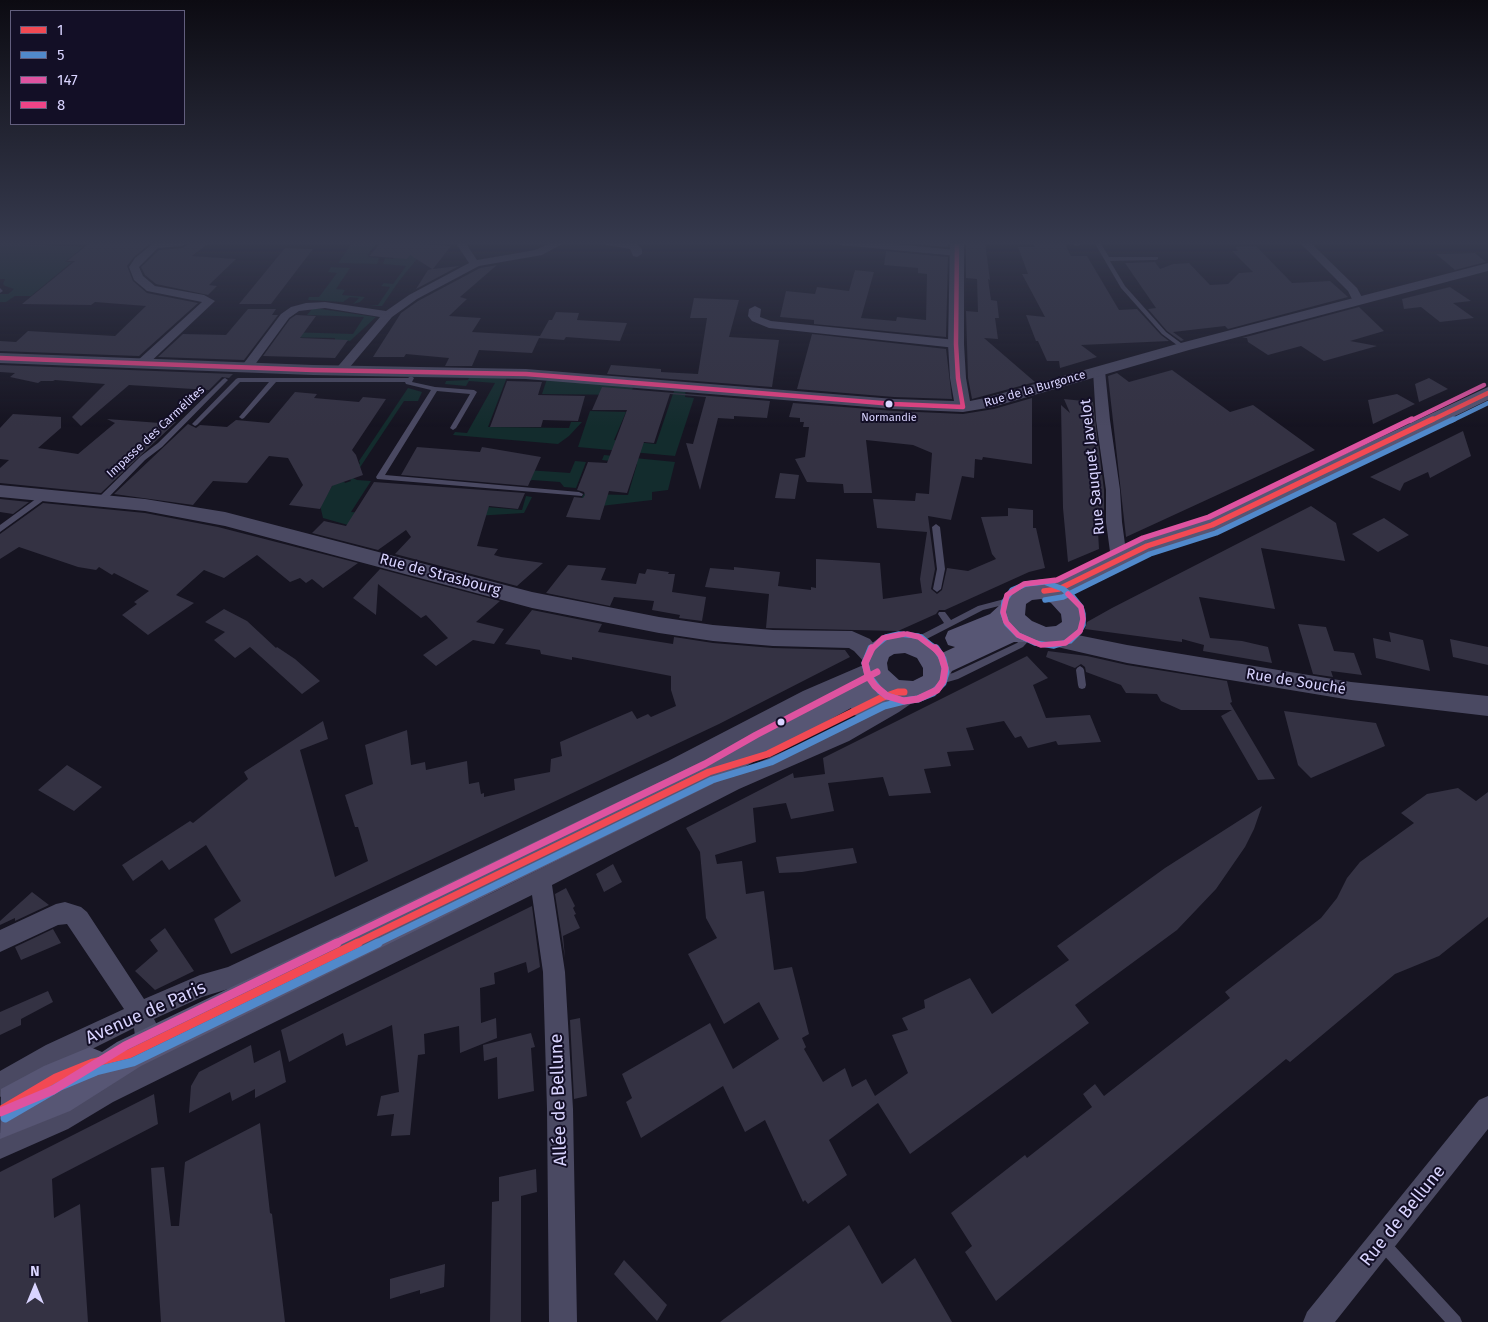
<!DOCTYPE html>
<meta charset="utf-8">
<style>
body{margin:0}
#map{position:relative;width:1488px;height:1322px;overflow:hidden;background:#161421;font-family:"Fira Sans",sans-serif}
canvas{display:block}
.legend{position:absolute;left:10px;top:10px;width:175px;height:115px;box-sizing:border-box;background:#130f26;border:1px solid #625e7d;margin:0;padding:6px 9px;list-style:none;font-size:15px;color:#d9d4ff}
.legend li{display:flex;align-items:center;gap:10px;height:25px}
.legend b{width:25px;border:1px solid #625e7d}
.north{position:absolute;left:10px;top:1262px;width:50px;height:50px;-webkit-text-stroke:4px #130f26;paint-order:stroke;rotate:0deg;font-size:14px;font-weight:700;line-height:20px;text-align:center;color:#d9d4ff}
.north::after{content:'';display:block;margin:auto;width:18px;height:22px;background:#d9d4ff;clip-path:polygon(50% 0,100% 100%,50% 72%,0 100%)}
</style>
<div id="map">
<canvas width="1488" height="1322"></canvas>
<ul class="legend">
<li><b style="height:6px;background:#f24953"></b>1</li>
<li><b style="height:6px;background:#5189cb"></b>5</li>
<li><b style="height:6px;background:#de53a0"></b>147</li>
<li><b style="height:6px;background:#ee4487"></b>8</li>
</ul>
<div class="north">N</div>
</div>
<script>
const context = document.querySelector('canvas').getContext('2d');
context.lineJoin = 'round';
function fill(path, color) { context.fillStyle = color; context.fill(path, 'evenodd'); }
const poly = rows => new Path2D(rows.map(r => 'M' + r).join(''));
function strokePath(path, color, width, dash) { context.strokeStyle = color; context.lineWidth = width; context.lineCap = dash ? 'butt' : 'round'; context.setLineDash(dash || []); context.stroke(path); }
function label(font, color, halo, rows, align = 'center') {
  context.font = font + ' "Fira Sans",sans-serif'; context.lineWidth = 4; context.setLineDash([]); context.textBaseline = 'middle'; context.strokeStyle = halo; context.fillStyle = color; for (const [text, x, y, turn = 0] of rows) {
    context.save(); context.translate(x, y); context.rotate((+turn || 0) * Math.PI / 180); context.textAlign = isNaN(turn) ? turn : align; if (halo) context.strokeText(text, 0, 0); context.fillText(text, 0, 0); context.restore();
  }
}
const green = poly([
 [362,242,377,242,368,255,369,257,379,258,377,264,338,263,352,243,360,244],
 [411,242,431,242,399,281,382,306,369,306,378,305,390,287,381,286,384,283,393,284,406,266,383,264,385,258,393,259],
 [0,243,83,247,65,262,72,262,31,296,15,296,6,302,0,302,0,294,8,294,14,289,5,286,3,284,5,279,0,279],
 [331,267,350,268,336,289,345,290,342,295,365,297,360,302,353,304,359,298,350,297,343,302,308,300,309,297,319,297,337,273,328,272],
 [312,309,321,309,376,317,350,341,335,340,335,338,278,337,285,332,353,334,364,317,307,315],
 [470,376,507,377,488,427,569,428,571,422,582,422,569,436,558,444,453,435,455,432,467,433,495,383,469,381,466,386,445,384,446,381,468,380],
 [547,379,634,385,630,395,542,394],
 [408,388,422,392,418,401,404,401,353,478,357,480,371,481,351,512,377,514,440,503,522,510,526,496,532,497,524,513,360,523,355,527,323,518,320,505,336,480,343,480,345,483,351,481,349,477,360,463,359,461],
 [675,388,686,389,685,397,694,398,675,456,578,447,590,411,626,412,614,440,656,444],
 [604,455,675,462,668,490,652,492,652,500,575,509,584,494,628,495,637,464,602,460],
 [575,461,586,462,576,488,564,487,560,482,532,480,523,484,527,470,570,473]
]);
const building = poly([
 [91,242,152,242,134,257,127,266,133,281,147,293,198,303,139,356,0,351,0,341,16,342,28,331,115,336,146,306,95,302,91,305,22,304,75,261,67,261],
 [188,242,210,242,192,256,236,259,209,285,217,286,208,295,156,284,145,275,141,267,159,250,182,248,188,245],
 [382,242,451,246,433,269,459,266,416,289,428,270,432,269,410,255,407,259,369,256],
 [892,242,948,242,948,247],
 [966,242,985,242,990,280,988,279,991,300,997,301,999,318,995,318,998,339,984,338,1035,382,972,399,968,378,966,311,978,312,977,279,966,278],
 [1033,242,1064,242,1071,256,1087,256,1119,310,1137,309,1161,335,1169,341,1081,345,1097,357,1060,368,1059,361,1047,361,1038,341,1036,341,1026,315,1045,317,1022,274,1028,274,1018,247,1035,247],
 [1256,246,1292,283,1330,281,1348,297,1228,329,1225,326,1173,332,1184,340,1181,341,1167,331,1148,309,1156,308,1125,263,1155,262,1160,269,1173,264,1189,263,1210,285,1228,284,1239,273,1253,272,1232,251,1238,251,1235,247],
 [285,248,313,249,271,304,239,304],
 [886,251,948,257,946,337,814,324,814,320,780,317,786,291,815,294,817,287,849,291,855,270,874,272,861,318,896,321,897,317,926,320,927,274,918,273,918,268,884,265],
 [1475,253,1486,262,1455,270,1436,254],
 [497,265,460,297,467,299,449,316,481,318,472,332,540,336,549,320,552,320,556,312,579,313,577,320,627,323,620,341,566,337,564,340,539,338,532,353,479,350,472,366,445,366,449,358,406,354,404,357,373,357,401,313,418,301,480,268],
 [1450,287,1471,301,1453,303,1474,318,1440,322,1421,307,1404,309,1402,299],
 [694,298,739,300,729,337,779,340,772,387,607,374,611,365,661,369,661,372,698,374,707,318,690,318],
 [1359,307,1384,331,1350,341,1377,346,1324,361,1301,346,1268,355,1248,342,1247,338,1242,338],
 [248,309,276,309,272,315,278,315,244,360,158,357,183,334,226,335],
 [296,315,316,316,300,338,348,340,335,358,263,356,290,319],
 [812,334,946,349,952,399,894,397,797,389],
 [0,365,233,374,229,378,222,377,209,390,129,385,81,426,72,417,105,384,55,380,53,381,41,381,38,383,10,377,15,373,0,372],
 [1172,370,1230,412,1253,405,1315,450,1126,537,1108,376,1117,373,1129,382],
 [1429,378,1448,389,1419,402,1415,384],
 [507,381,542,382,538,395,585,396,578,421,543,420,541,427,490,427],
 [602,387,770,401,767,418,734,416,734,419,718,418,700,490,686,443,693,444,706,397,670,394,654,443,644,442,627,493,609,491,600,520,566,517,574,497,583,498,585,495,584,492,577,490,588,462,607,463,627,410,592,410],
 [295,392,317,394,314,398,359,402,363,397,386,399,352,450,356,455,363,475,332,486,320,509,289,505,303,485,288,458,269,456,247,483,213,481,193,505,114,494,188,424,196,428,200,425,227,427,236,420,269,423],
 [1397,394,1415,404,1373,424,1368,400],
 [1032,398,1032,464,983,457,982,460,975,459,974,478,962,476,951,520,928,516,935,569,931,589,937,594,942,590,947,568,968,571,996,559,992,554,981,517,1008,516,1008,508,1033,510,1033,528,1036,528,1045,568,1029,572,945,610,939,610,936,614,898,631,766,628,769,594,705,587,710,568,734,570,734,567,780,572,778,586,811,590,811,587,816,588,816,559,880,563,883,599,922,593,920,579,927,532,877,528,873,499,915,501,916,493,929,494,932,453,913,445,866,440,872,493,844,493,843,484,807,482,795,459,805,457,809,427,803,427,804,422,800,422,800,418,789,417,793,403,894,411,963,414,994,409],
 [1064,399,1093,402,1104,490,1104,519,1097,514,1099,549,1068,562,1063,508,1061,405,1070,413],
 [13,414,61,417,61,428,38,448,78,454,115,423,107,419,160,423,162,421,176,422,101,493,0,483,0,468,9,460,0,459,0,428],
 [1463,431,1471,456,1430,478,1428,472,1404,483,1400,491,1370,477],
 [417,447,480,452,482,447,541,457,528,486,401,475],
 [780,473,799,475,795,499,775,498],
 [374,482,525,493,518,509,489,506,477,546,498,549,494,555,501,557,543,563,517,586,395,554,411,537,406,530,378,550,312,533,324,521,346,526],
 [0,499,29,502,13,514,0,512],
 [43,503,145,513,218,527,358,563,323,588,312,579,306,583,300,578,290,582,257,555,224,578,204,570,176,595,194,603,148,635,122,615,137,604,134,602,149,591,114,573,112,575,99,567,96,570,78,567,19,547,0,559,0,534],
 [1311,506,1336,523,1345,561,1261,548,1275,609,1199,597,1210,638,1242,641,1268,647,1272,663,1203,651,1204,645,1182,639,1182,642,1085,629,1087,622,1112,608],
 [1384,518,1409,535,1378,552,1352,534],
 [568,565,606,568,601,580,636,584,639,573,645,574,647,569,669,572,668,574,675,574,672,592,706,597,702,621,679,618,680,615,652,610,654,601,614,597,610,606,546,593],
 [380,569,500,601,476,622,504,629,494,644,473,640,436,666,423,655,448,638,426,615,421,618,378,584,376,615,353,598],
 [224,609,247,621,276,648,277,647,295,659,320,681,302,694,250,647,235,658,214,640,225,632,205,622],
 [532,610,602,624,598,632,673,644,674,637,713,643,773,648,845,650,850,657,719,724,231,954,214,919,241,901,206,845,169,870,162,860,133,881,122,865,190,821,193,823,248,779,244,772,323,721,328,739,300,750,335,877,368,861,358,827,355,827,345,795,373,784,365,745,407,730,411,765,425,762,426,770,467,761,469,784,479,782,481,794,484,793,484,797,515,790,514,779,550,772,551,759,562,756,560,742,632,711,637,719,648,714,651,717,676,706,671,690,671,676,572,657,572,660,541,654,540,650,505,644],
 [1298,624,1326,627,1334,651,1354,653,1362,675,1331,671,1333,677,1313,674],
 [1389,632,1423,640,1430,671,1376,658,1373,638,1391,642],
 [1450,639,1488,647,1488,665,1453,657],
 [1048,651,1087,656,1127,665,1227,681,1232,702,1230,703,1275,779,1258,780,1221,716,1232,710,1181,710,1161,701,1157,694,1126,693,1121,685,1086,672,1085,667,1081,664,1075,668,1046,657],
 [1027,656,1048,678,1033,685,1046,718,1090,715,1101,742,1058,745,1056,741,1028,748,1021,736,1015,738,1004,721,966,728,974,750,947,752,951,766,924,769,931,793,889,796,883,777,828,783,834,811,791,819,786,803,753,808,756,842,715,855,717,864,742,861,746,894,764,891,774,970,792,967,809,1034,802,1038,806,1047,804,1049,823,1082,845,1068,852,1087,866,1079,875,1096,908,1073,892,1035,908,1030,902,1018,925,1008,924,1000,970,978,992,1014,1069,960,1057,946,1165,868,1262,806,1254,829,1245,847,1216,889,1177,930,1075,1005,1089,1023,910,1154,878,1103,829,1140,847,1175,808,1204,805,1200,803,1202,765,1120,745,1132,723,1086,641,1138,626,1102,632,1098,622,1074,710,1023,733,1069,779,1039,759,1002,724,1024,688,954,717,938,706,918,700,852,686,828,793,773,794,778,825,774,823,758],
 [1284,711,1376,723,1385,746,1311,778,1298,765],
 [67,765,102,787,74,811,38,790],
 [1458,788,1476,801,1488,792,1488,917,1439,956,1395,974,1290,1062,1286,1059,996,1301,965,1252,972,1246,951,1213,1025,1155,1027,1158,1092,1107,1083,1094,1095,1084,1104,1096,1230,998,1225,992,1321,918,1337,898,1347,878,1360,862,1414,823,1401,813,1427,794],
 [853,848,857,863,802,872,779,873,776,857],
 [613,864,622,882,604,892,596,874],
 [566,888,575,906,573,908,576,914,574,915,580,928,563,936,565,958,555,894],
 [32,892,49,905,15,921,15,918,0,925,0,921],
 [532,906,540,967,528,973,526,962,494,973,495,984,480,988,481,1023,496,1018,497,1038,460,1053,459,1026,424,1034,425,1054,418,1055,410,1135,391,1136,394,1114,377,1116,381,1096,399,1092,392,1025,346,1046,343,1033,289,1062,281,1030],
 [165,928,194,971,155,990,135,971,158,951,150,940],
 [53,929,61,943,21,960,15,947],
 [48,991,53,1002,21,1019,21,1025,0,1035,0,1012],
 [580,1018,587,1096,574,1099,570,1020],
 [531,1033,535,1047,531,1048,534,1091,498,1099,497,1057,484,1061,483,1045],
 [251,1045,254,1063,280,1050,286,1082,255,1098,255,1089,232,1101,230,1092,189,1113,191,1086,199,1072],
 [154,1094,158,1124,52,1179,54,1218,80,1204,88,1322,0,1322,0,1172],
 [260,1123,270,1213,272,1214,285,1322,161,1322,151,1168,164,1167,171,1226,179,1226,185,1162],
 [536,1169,537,1192,521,1196,521,1322,490,1322,492,1202,499,1201,499,1177],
 [849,1225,882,1284,915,1258,952,1322,720,1322],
 [624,1260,667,1305,657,1321,614,1274],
 [445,1264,444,1287,420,1294,420,1290,390,1299,390,1279]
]);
const service = poly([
 [1094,242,1100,242,1109,257,1158,257,1158,259,1156,260,1110,261,1125,286,1166,332,1185,346,1185,348,1181,348,1162,334,1121,288,1094,242],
 [0,288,3,291,0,293,0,288],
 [411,376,414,378,412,382,435,387,474,390,477,392,456,428,453,430,450,428,470,394,437,391,385,475,579,492,583,494,582,496,377,479,376,477,431,390,406,384,405,382,276,382,244,418,242,419,239,417,240,416,269,382,240,382,197,425,195,426,192,424,236,379,238,378,408,378,411,376],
 [225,378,228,380,227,381,162,447,145,460,104,502,98,502,98,498,141,456,158,443,223,379,225,378],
 [44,493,47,493,51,495,0,532,0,525,44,493],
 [936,524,940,527,945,569,941,589,937,592,933,589,937,569,932,527,936,524],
 [1012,597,1016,600,1015,602,983,610,915,645,912,646,908,643,909,641,944,623,938,614,939,612,945,612,951,620,978,606,1012,597],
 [1030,632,1034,635,1023,647,958,679,937,685,934,684,933,681,934,678,953,673,1017,643,1027,633,1030,632],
 [1080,666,1083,668,1084,670,1086,685,1085,688,1082,689,1079,688,1078,685,1076,670,1077,668,1080,666],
 [1384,1238,1389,1240,1460,1317,1462,1322,1445,1322,1379,1250,1377,1245,1379,1240,1384,1238]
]);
const minor = poly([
 [155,242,187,243,182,246,158,248,139,267,143,276,155,286,204,295,215,301,145,367,141,368,135,364,137,361,202,302,147,291,134,280,129,267,135,258,155,242],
 [455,242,465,242,477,260,535,250,553,242,566,242,542,255,479,266,417,299,392,317,344,374,340,375,334,371,380,317,325,308,299,311,289,318,251,370,247,371,241,367,281,314,291,307,306,303,325,302,386,311,409,295,469,263,455,242],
 [602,242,637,244,642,249,642,254,637,257,633,256,630,249,607,245,602,242],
 [835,242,873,242,957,250,962,253,957,256,840,245,835,242],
 [1073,242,1083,242,1083,243,1078,246,1074,245,1073,242],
 [1299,242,1310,242,1357,288,1364,301,1362,303,1354,303,1348,291,1299,242],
 [755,306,761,309,760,317,771,321,956,340,962,344,956,348,769,328,752,321,748,316,749,309,755,306],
 [1099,367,1105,371,1110,420,1120,490,1122,522,1127,559,1125,563,1119,565,1113,563,1111,559,1106,522,1106,490,1096,420,1093,371,1099,367],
 [875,660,881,662,884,667,881,672,815,701,682,773,238,986,202,997,154,1019,158,1027,160,1044,156,1052,148,1056,140,1052,136,1044,134,1028,64,1063,0,1097,0,1071,46,1045,124,1009,67,924,58,925,0,952,0,930,56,904,65,902,81,907,87,912,144,999,200,975,228,967,668,761,803,691,875,660],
 [916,684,922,686,925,691,922,696,899,712,849,741,739,789,552,885,565,972,573,1109,577,1322,549,1322,547,1109,543,972,532,895,113,1102,68,1129,0,1159,0,1133,50,1111,95,1084,496,891,725,777,835,729,916,684],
 [1488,1096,1488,1129,1335,1322,1303,1322,1307,1312,1479,1100,1488,1096]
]);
const tertiary = poly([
 [950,242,964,242,964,344,966,378,970,401,985,398,1177,344,1488,263,1488,271,1189,350,993,407,963,412,894,409,526,379,313,375,0,363,0,353,313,365,526,369,894,399,954,401,950,378,948,344,950,242],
 [0,485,145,499,225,512,532,592,659,617,713,625,773,630,852,631,870,639,886,659,883,665,875,668,867,665,854,651,849,648,773,646,713,641,659,633,532,608,225,526,145,511,0,497,0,485],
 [1048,629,1127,645,1351,682,1488,696,1488,716,1351,700,1127,663,1040,643,1037,637,1040,631,1048,629]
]);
const secondary = poly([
 [1488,387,1488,400,1220,530,1155,552,1070,594,1081,605,1086,619,1082,633,1071,642,1044,646,1032,642,1014,642,952,671,941,690,925,698,916,701,900,702,863,718,854,715,851,708,719,781,141,1066,70,1111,0,1139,1,1089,44,1066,90,1047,102,1052,117,1042,699,763,866,676,861,663,871,644,879,638,905,633,916,635,935,644,942,653,955,647,948,645,945,638,948,631,990,614,1002,603,1007,593,1020,586,1055,581,1139,540,1204,520,1488,387],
 [1041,599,1051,603,1061,614,1062,622,1056,626,1046,627,1032,621,1025,615,1026,604,1032,600,1041,599],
 [905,653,917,658,923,668,923,676,913,681,899,680,888,670,887,663,889,657,894,654,905,653]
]);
const bus1Far3 = poly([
 [1430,421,1488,393]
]);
const bus1Far2 = poly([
 [1044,591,1059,589,1147,546,1212,525,1433,419]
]);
const bus1Far1 = poly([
 [355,944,709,772,768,754,881,698,898,692,904,692]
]);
const bus1 = poly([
 [0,1111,56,1078,93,1063,129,1054,358,943]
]);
const bus2Far3 = poly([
 [1451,421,1488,403]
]);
const bus2Far2 = poly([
 [1044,582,1026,584,1012,590,1004,602,1003,613,1007,624,1018,635,1035,643,1054,646,1070,641,1079,632,1083,625,1083,614,1081,607,1073,597,1063,589,1047,583],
 [1045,600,1063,597,1150,554,1216,533,1454,419],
 [921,637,937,650],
 [870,650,886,637,899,634,918,636]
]);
const bus2Far1 = poly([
 [871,648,865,663,868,675,880,691,887,696,903,701,918,699,933,693,943,683,946,672,943,659,936,648],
 [375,944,712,780,771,762,884,706,904,701]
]);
const bus2 = poly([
 [5,1118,60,1086,96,1071,133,1062,378,943]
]);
const bus3Far3 = poly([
 [1410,421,1484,385]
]);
const bus3Far2 = poly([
 [1068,594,1081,607,1083,619,1080,631,1065,643,1041,645,1018,635,1006,622,1003,612,1007,595,1024,584,1057,580,1143,538,1209,517,1412,419],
 [907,634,919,637,936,650],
 [871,650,883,638,904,634]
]);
const bus3Far1 = poly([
 [872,648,865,663,868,676,875,686,887,696,904,701,918,699,937,690,943,681,945,668,941,655,935,648],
 [334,944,705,764,756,735,877,672]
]);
const bus3 = poly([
 [0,1112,53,1090,125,1046,337,943]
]);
const bus4 = poly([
 [957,242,956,344,958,378,963,407],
 [0,358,313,370,526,374,894,404,963,407]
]);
const markers = [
 [889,404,4.5,"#d9d4ff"],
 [781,722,4.5,"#d9d4ff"]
];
const farBusnames = [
 ["Normandie",889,418]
];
const farStreetnames = [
 ["Rue de la Burgonce",1035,389,-16],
 ["Impasse des Carmélites",156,432,-43]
];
const streetNames = [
 ["Rue Sauquet Javelot",1093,467,-96],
 ["Rue de Strasbourg",440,575,15],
 ["Rue de Souché",1296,682,9]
];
const nearStreetnames = [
 ["Avenue de Paris",146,1013,-24],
 ["Allée de Bellune",559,1100,-92],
 ["Rue de Bellune",1403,1216,-51]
];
fill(green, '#132c2d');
fill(building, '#343243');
fill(service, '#4a4962');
fill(minor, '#4a4962');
fill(tertiary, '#4a4962');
fill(secondary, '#575674');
strokePath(bus1Far3, '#f24953', 4.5);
strokePath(bus1Far2, '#f24953', 5.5);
strokePath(bus1Far1, '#f24953', 7);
strokePath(bus1, '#f24953', 9);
strokePath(bus2Far3, '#5189cb', 4.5);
strokePath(bus2Far2, '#5189cb', 5.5);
strokePath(bus2Far1, '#5189cb', 7);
strokePath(bus2, '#5189cb', 9);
strokePath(bus3Far3, '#de53a0', 4.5);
strokePath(bus3Far2, '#de53a0', 5.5);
strokePath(bus3Far1, '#de53a0', 7);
strokePath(bus3, '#de53a0', 9);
strokePath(bus4, '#ee4487', 4.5);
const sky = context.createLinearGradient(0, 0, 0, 427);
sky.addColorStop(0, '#0c0b12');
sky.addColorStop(0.57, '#363a4e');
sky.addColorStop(1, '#363a4e00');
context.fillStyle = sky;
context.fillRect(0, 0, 1488, 427);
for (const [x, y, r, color] of markers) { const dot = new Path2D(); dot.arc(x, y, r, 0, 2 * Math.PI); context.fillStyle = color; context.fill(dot); strokePath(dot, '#130f26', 2); }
label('11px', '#d9d4ff', '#130f26', farBusnames);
label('12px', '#d9d4ff', '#130f26', farStreetnames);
label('15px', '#d9d4ff', '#130f26', streetNames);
label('18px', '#d9d4ff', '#130f26', nearStreetnames);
</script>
